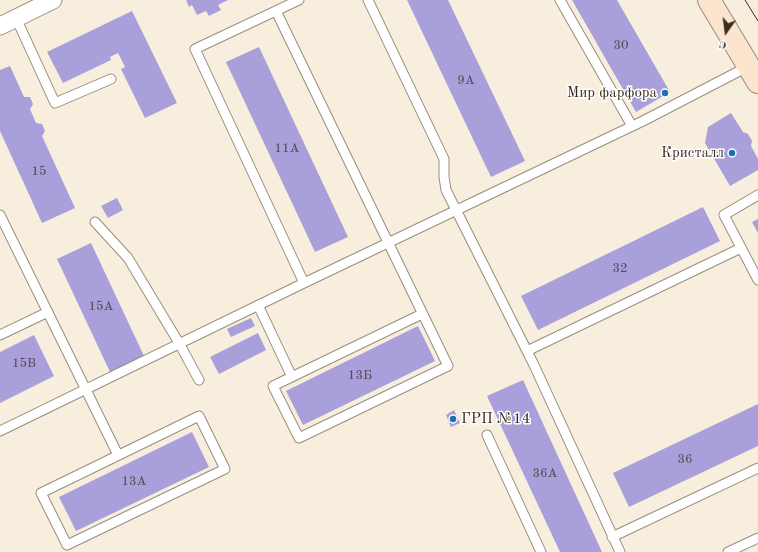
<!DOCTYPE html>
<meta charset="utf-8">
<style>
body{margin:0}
#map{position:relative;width:758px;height:552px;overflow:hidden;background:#f8eede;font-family:"Old Standard TT",serif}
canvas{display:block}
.north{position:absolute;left:706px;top:12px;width:40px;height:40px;-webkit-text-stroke:3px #fff;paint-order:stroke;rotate:194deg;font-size:11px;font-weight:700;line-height:16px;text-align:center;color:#3b2a1e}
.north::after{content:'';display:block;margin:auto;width:14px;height:18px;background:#3b2a1e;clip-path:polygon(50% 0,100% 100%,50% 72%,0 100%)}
</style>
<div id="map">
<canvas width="758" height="552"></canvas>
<div class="north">С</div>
</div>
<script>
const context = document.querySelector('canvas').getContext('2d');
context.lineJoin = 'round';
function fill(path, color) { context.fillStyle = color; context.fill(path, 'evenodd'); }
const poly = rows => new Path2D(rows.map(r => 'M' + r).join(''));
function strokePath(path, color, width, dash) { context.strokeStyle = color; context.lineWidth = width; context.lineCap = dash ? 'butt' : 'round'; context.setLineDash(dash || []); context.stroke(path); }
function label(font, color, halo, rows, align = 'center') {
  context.font = font + ' "Old Standard TT",serif'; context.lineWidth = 3; context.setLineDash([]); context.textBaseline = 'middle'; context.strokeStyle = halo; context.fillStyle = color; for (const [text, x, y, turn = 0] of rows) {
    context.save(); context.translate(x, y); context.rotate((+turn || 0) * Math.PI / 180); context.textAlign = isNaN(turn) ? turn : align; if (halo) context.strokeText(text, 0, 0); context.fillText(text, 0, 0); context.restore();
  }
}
const building = poly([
 [186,0,228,0,218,5,221,10,209,16,206,11,197,15,192,5,189,7],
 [407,0,448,0,525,161,491,177],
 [572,0,617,0,670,92,636,112],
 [132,11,177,103,145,118,121,69,125,67,118,53,110,57,111,60,63,83,47,52],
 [259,47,348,237,315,252,226,62],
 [10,66,24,97,30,97,33,104,30,109,36,123,42,124,45,131,42,136,75,208,42,223,0,131,0,70],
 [731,113,743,132,748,134,752,141,751,146,758,159,758,170,730,186,705,143,708,127],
 [117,198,123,210,108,218,101,206],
 [703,207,720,241,538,330,521,296],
 [758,219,758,233,752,222],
 [91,243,144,356,110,372,57,259],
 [251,318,255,326,231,337,227,329],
 [418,326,435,361,303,425,286,391],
 [258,333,266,350,219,374,210,357],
 [34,335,54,376,0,403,0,352],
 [523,380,602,552,560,552,487,396],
 [758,404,758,446,629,507,613,473],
 [454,410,460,423,451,427,446,415],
 [192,432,209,467,76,531,59,497]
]);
const service = poly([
 [299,0,195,49,304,283],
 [368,0,444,159,444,177,446,190,534,365,620,552],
 [560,0,632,126],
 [276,11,448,366,299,438,273,386,422,314],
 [16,18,55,103,111,79],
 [758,195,724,215,758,280],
 [0,215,118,455],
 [95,222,128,258,179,343,199,380],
 [258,305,292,377],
 [0,335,48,312],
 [527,351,741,248],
 [199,416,225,469,67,545,41,493,199,416],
 [0,431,304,283,643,121,749,66],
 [487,435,541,552],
 [612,537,758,468],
 [728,552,758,538]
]);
const minor = poly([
 [0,26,53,0]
]);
const secondary = poly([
 [709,0,758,82]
]);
const tram = poly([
 [745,0,758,21]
]);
const markers = [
 [665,93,4,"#1f6fb2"],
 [732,153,4,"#1f6fb2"],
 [453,419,4,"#1f6fb2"]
];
const numberNames = [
 ["30",621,46],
 ["9А",466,81],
 ["11А",287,149],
 ["15",39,172],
 ["32",620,269],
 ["15А",101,307],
 ["15В",24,364],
 ["13Б",360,376],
 ["36",685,460],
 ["36А",545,474],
 ["13А",134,482]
];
const poiNames = [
 ["Мир фарфора",657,93],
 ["Кристалл",724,153],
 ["ГРП №14",461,419,"left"]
];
fill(building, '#a99fda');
strokePath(service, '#9a8c7e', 11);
strokePath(minor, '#9a8c7e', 19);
strokePath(secondary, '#9a8c7e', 24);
strokePath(service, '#fff', 9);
strokePath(minor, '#fff', 17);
strokePath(secondary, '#fbe5cf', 22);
strokePath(tram, '#3b2a1e', 1);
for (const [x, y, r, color] of markers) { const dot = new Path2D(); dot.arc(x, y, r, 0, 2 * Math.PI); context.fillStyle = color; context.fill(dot); strokePath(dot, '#fff', 1.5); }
label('13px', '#56474d', null, numberNames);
label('15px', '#3b2a1e', '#fff', poiNames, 'right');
</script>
